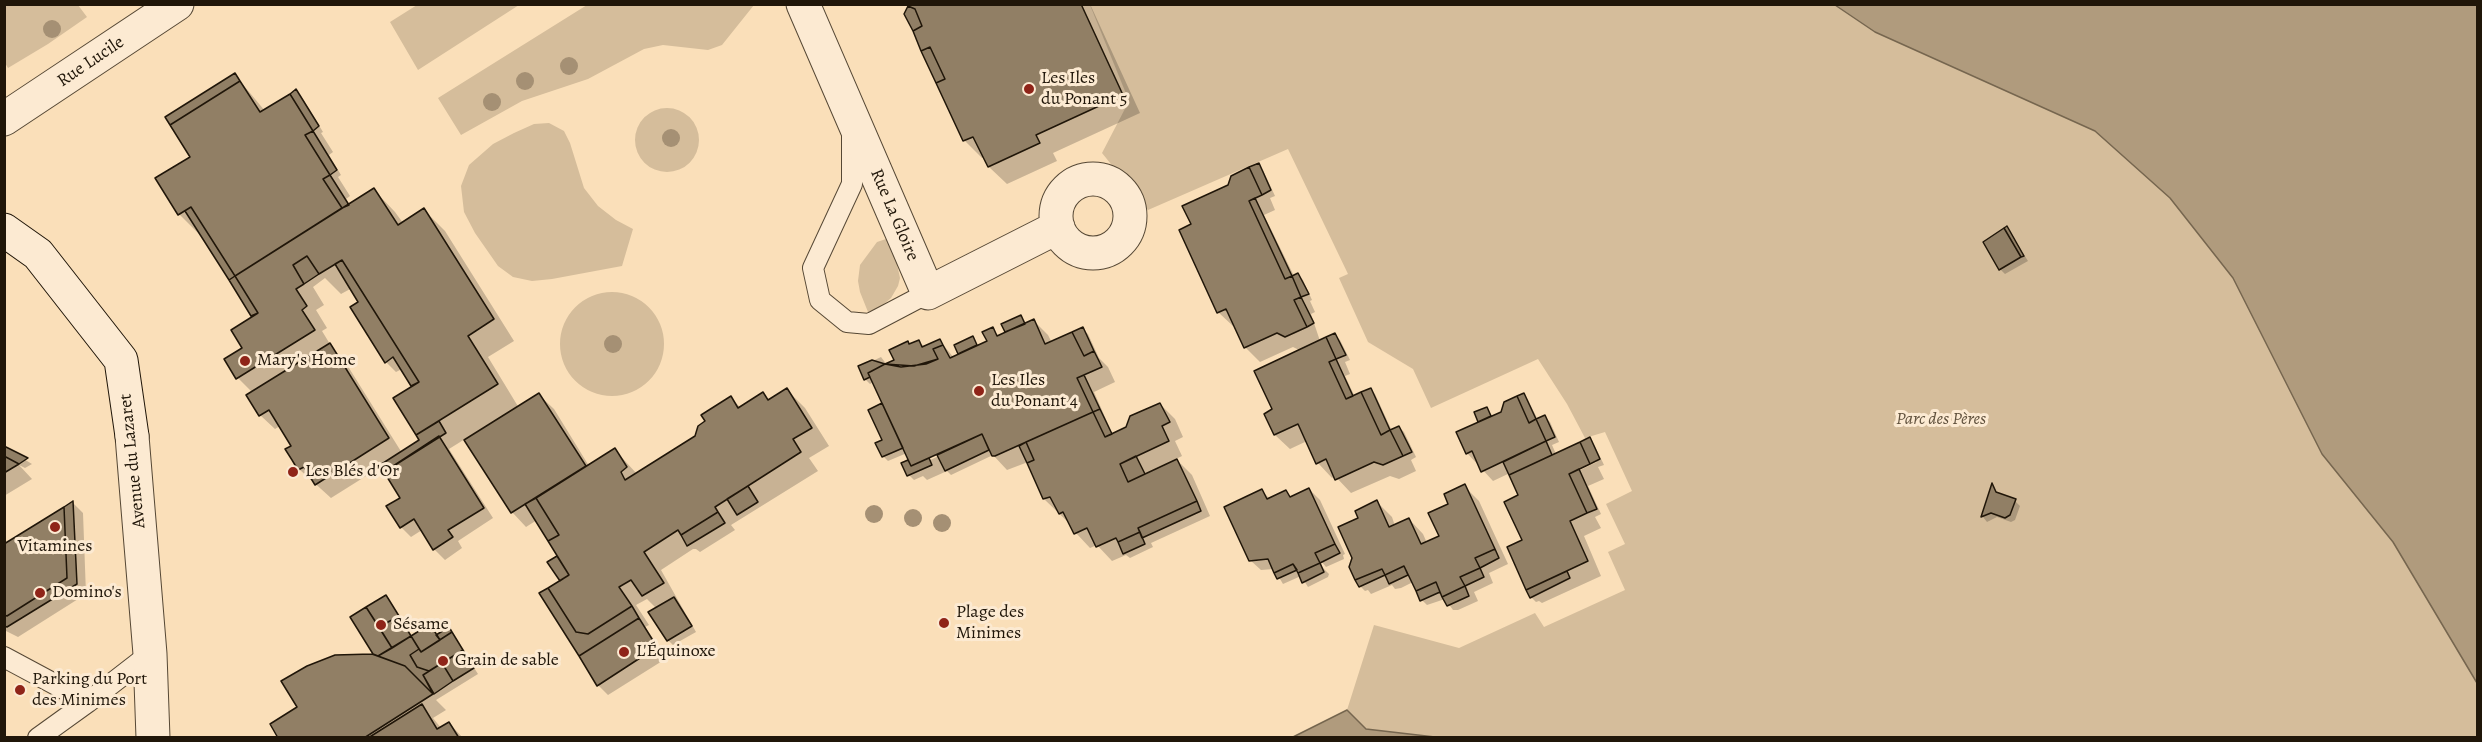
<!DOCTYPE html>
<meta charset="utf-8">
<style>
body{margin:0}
#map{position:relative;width:2482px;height:742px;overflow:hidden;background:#fadfb9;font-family:Alegreya,serif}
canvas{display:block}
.frame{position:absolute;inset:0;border:6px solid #201609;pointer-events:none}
</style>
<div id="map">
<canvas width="2482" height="742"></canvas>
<div class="frame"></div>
</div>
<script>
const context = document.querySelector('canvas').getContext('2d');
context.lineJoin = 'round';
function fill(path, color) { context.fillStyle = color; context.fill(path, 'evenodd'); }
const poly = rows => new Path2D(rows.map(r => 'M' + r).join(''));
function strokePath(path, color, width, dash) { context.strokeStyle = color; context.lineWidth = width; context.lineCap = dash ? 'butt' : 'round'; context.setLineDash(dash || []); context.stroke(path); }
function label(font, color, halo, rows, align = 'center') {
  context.font = font + ' Alegreya,serif'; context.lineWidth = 6; context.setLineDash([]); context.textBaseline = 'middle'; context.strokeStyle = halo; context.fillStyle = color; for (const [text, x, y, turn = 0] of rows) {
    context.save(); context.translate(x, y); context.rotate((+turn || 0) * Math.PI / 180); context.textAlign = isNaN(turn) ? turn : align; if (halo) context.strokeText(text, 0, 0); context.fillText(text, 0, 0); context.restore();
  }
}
const green = poly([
 [4,5,78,5,87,17,48,44,8,68,5,63],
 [417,5,417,4,519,5,418,70,390,22],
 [587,5,754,5,722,45,708,50,663,45,644,49,588,79,522,101,461,135,438,98],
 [1090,5,2477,5,2477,737,1293,737,1347,710,1374,625,1459,648,1535,613,1544,627,1625,590,1608,552,1625,544,1606,504,1632,491,1605,432,1585,438,1567,404,1538,359,1431,408,1413,369,1368,342,1339,278,1348,274,1288,149,1148,210,1102,153,1129,101],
 '635 140a32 32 0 1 1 64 0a32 32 0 1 1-64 0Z',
 [549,123,564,131,570,143,584,188,598,206,616,220,633,229,622,266,552,279,532,281,513,277,498,266,475,233,464,212,461,186,469,165,493,144,514,133,534,124],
 [886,239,897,264,900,278,898,286,891,298,878,309,868,312,860,292,858,281,860,265,877,242],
 '560 344a52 52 0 1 1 104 0a52 52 0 1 1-104 0Z'
]);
const water = poly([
 [1835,5,2477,5,2477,683,2393,542,2322,454,2233,278,2170,198,2095,131,1875,32,1835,5],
 [1347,710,1366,729,1435,737,1293,737,1347,710]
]);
const shadow = poly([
 [910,4,1090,4,1140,113,1053,153,1057,161,1007,184,989,167,984,157,982,158,965,141,923,52],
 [235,75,265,111,296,91,301,96,323,132,321,133,333,152,329,155,341,175,338,177,350,196,346,199,350,205,374,190,395,212,403,223,424,210,445,231,514,341,488,357,519,408,539,395,554,409,589,466,615,450,637,474,697,437,731,398,741,408,763,394,770,401,787,390,805,408,829,446,809,458,818,471,731,525,735,530,700,552,696,549,693,549,661,570,696,632,673,645,668,640,657,609,647,599,636,605,649,625,645,627,667,658,608,695,598,685,562,581,549,562,560,556,537,520,526,527,512,512,465,439,449,449,493,518,458,541,462,548,445,560,434,549,422,530,411,537,401,527,402,498,382,466,331,498,300,470,287,450,293,446,280,426,275,429,260,415,253,393,238,378,226,359,244,348,254,317,202,234,200,235,179,214,192,157],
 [325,278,341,294,352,288,360,302,386,362,396,372,402,369,414,387,395,398,421,441,402,453,344,360,333,349,322,331,327,328,316,310,324,305,313,287],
 [1258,165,1263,170,1275,196,1270,198,1275,210,1264,215,1294,276,1298,275,1303,280,1312,300,1310,301,1315,312,1311,314,1320,341,1335,335,1340,340,1350,360,1345,362,1350,374,1345,376,1355,397,1370,389,1375,394,1392,431,1399,427,1404,432,1416,457,1411,460,1416,471,1399,479,1390,476,1351,493,1335,476,1332,478,1318,463,1307,441,1290,449,1275,435,1266,414,1274,410,1301,351,1293,347,1260,362,1245,347,1235,325,1233,326,1218,312,1193,225,1229,186],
 [2007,228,2028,261,2005,274,2000,269],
 [1021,316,1027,324,1034,321,1048,335,1052,343,1082,329,1088,334,1099,358,1108,367,1115,382,1094,392,1113,435,1127,428,1160,404,1175,419,1183,437,1175,441,1182,456,1176,459,1192,475,1210,516,1151,543,1153,547,1130,558,1126,555,1112,561,1097,545,1090,548,1076,533,1071,525,1044,499,1028,462,1007,470,993,455,951,475,947,471,927,480,923,476,914,480,909,475,908,461,913,466,907,453,888,461,883,456,886,410,874,382,870,384,865,379,860,367,881,357,887,365,896,361,910,346,919,342,925,347,940,341,954,358,960,355,956,346,972,338,979,347,989,342,992,329,1000,337,1007,333,1003,325],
 [988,430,989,433,917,466,917,462],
 [1523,395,1528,400,1537,418,1530,414,1540,425,1545,417,1550,422,1559,442,1552,445,1556,454,1589,439,1594,444,1604,465,1598,467,1604,479,1588,486,1601,514,1595,517,1601,528,1584,536,1601,576,1542,603,1539,601,1536,602,1531,597,1509,548,1524,541,1520,496,1510,473,1493,481,1467,453,1481,422,1479,421,1487,409,1493,417,1502,413],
 [1596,460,1597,462,1578,471,1576,469],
 [4,447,32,464,25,468,19,465,32,479,4,496],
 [1464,486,1479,501,1508,564,1489,573,1493,583,1474,592,1478,601,1458,610,1453,610,1445,599,1427,605,1422,600,1413,582,1401,588,1395,589,1392,585,1371,594,1368,590,1365,591,1360,586,1360,518,1377,502,1392,517,1395,526,1409,519,1423,534,1427,543,1441,536,1450,505],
 [1993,486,1999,495,2015,501,2020,506,2015,520,2011,522,1997,517,1987,522,1983,517],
 [1309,489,1320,500,1345,554,1343,555,1344,559,1326,567,1321,561,1316,561,1329,574,1328,577,1308,587,1301,576,1283,584,1274,569,1261,570,1250,560,1262,491,1270,499,1286,492,1292,498],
 [73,503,83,513,86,594,18,637,4,630,4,546],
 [386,597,412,636,430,626,438,636,449,629,478,674,436,700,446,710,433,718,441,728,449,723,463,738,280,738,377,657,352,618]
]);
const building = poly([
 [908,4,1081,4,1123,95,1036,135,1040,143,988,167,973,137,963,141,936,83,945,79,930,47,921,51,913,31,922,26,915,9,908,6,908,4],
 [908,6,915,9,922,26,913,31,904,14,908,6],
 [930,47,945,79,936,83,921,51,930,47],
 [235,73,240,81,170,125,165,117,235,73],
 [240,81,260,112,290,94,313,131,305,135,330,175,323,179,342,208,235,276,191,207,178,215,155,178,190,157,170,125,240,81],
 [296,89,319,126,313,131,290,94,296,89],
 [313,131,337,170,330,175,305,135,313,131],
 [1259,163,1271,190,1262,195,1249,167,1259,163],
 [1249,167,1262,195,1249,201,1285,279,1292,276,1301,297,1294,300,1307,327,1285,337,1277,333,1244,348,1226,309,1217,313,1179,230,1191,224,1182,206,1228,185,1231,176,1249,167],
 [330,175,349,205,342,208,323,179,330,175],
 [374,188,398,225,424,208,494,319,468,336,498,384,416,435,393,398,419,382,342,260,319,274,307,256,293,265,304,284,296,289,307,306,302,310,315,330,236,379,224,359,242,348,231,330,258,313,235,276,374,188],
 [1255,198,1292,276,1285,279,1249,201,1255,198],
 [191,207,235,276,229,280,185,211,191,207],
 [2007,226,2024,256,2021,257,2004,228,2007,226],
 [2004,228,2021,257,1999,270,1983,242,2004,228],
 [307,256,319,274,304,284,293,265,307,256],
 [342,260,419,382,411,386,393,357,385,363,350,307,358,302,335,264,342,260],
 [1298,273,1309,294,1301,297,1292,276,1298,273],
 [235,276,258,313,251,316,229,280,235,276],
 [1301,297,1314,323,1307,327,1294,300,1301,297],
 [1021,315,1025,324,1005,332,1001,324,1021,315],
 [1034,319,1045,344,1072,332,1084,356,1094,351,1102,367,1077,378,1093,412,995,456,992,456,982,434,911,466,868,373,885,364,901,367,926,364,938,359,933,349,943,345,950,358,987,341,982,332,993,327,997,336,1034,319],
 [1083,327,1094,351,1084,356,1072,332,1083,327],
 [1335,333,1346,355,1336,359,1326,337,1335,333],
 [973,336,977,345,958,354,954,345,973,336],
 [1326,337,1336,359,1329,362,1346,399,1361,392,1381,435,1390,430,1403,456,1383,465,1374,462,1335,480,1326,459,1316,464,1298,424,1274,435,1264,414,1272,409,1254,371,1326,337],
 [940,339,943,345,933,349,938,359,914,366,885,364,894,360,889,350,908,341,909,344,919,340,922,347,940,339],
 [330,343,389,438,315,485,304,467,298,470,292,460,285,449,291,446,269,410,259,416,246,395,330,343],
 [1336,359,1353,396,1346,399,1329,362,1336,359],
 [872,360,885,364,868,373,870,377,864,380,858,366,872,360],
 [1084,375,1100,409,1093,412,1077,378,1084,375],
 [787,388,812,428,793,439,801,452,715,507,718,512,681,535,678,530,644,552,664,583,642,596,631,580,619,587,632,606,588,634,576,632,548,588,569,575,548,541,559,535,536,498,615,448,627,467,621,472,625,480,695,436,698,426,705,421,701,415,731,396,738,408,763,392,768,400,787,388],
 [1371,388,1390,430,1381,435,1361,392,1371,388],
 [539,393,586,466,511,513,464,440,539,393],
 [1524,393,1536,419,1529,423,1517,396,1524,393],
 [1517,396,1529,423,1536,419,1546,441,1481,472,1472,451,1466,454,1456,432,1501,412,1504,402,1517,396],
 [882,403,903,448,882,457,875,443,882,440,868,410,882,403],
 [1160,403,1170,422,1162,426,1169,441,1120,464,1128,482,1177,459,1197,501,1138,528,1140,532,1118,542,1116,538,1096,547,1087,528,1074,534,1063,512,1059,514,1050,497,1043,499,1027,463,1034,460,1026,442,1093,412,1105,437,1126,427,1130,416,1160,403],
 [1487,407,1491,416,1478,422,1474,412,1487,407],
 [1100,409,1112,434,1105,437,1093,412,1100,409],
 [1545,415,1555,437,1546,441,1536,419,1545,415],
 [439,421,446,433,384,472,380,465,419,440,416,435,439,421],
 [1399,426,1412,452,1403,456,1390,430,1399,426],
 [982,434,989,450,945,471,937,455,982,434],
 [439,436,484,508,448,530,453,537,433,550,414,519,400,528,386,506,400,498,384,472,439,436],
 [1590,437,1600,459,1590,464,1580,442,1590,437],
 [1546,441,1552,455,1509,475,1503,462,1546,441],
 [1026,442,1034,460,1027,463,1019,446,1026,442],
 [1580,442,1590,464,1569,474,1587,513,1570,521,1588,561,1526,590,1507,547,1522,540,1504,502,1518,495,1509,475,1580,442],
 [4,446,28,458,19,464,4,456,4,446],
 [4,456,19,464,4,473,4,456],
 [1136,456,1145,474,1128,482,1120,464,1136,456],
 [929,458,932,465,907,476,901,463,908,460,911,466,929,458],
 [1579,469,1597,509,1587,513,1569,474,1579,469],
 [1992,483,1996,492,2016,499,2010,515,2005,518,1991,513,1981,517,1992,483],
 [1465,484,1495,549,1475,558,1480,568,1460,577,1465,586,1442,597,1436,582,1416,591,1404,566,1385,575,1382,569,1355,580,1349,567,1352,558,1338,527,1358,518,1355,511,1377,500,1389,527,1409,518,1421,544,1439,536,1428,513,1448,504,1444,494,1465,484],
 [748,486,758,502,737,515,727,499,748,486],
 [1309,488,1335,544,1315,553,1320,563,1298,573,1293,564,1274,573,1268,559,1249,561,1224,507,1262,489,1267,499,1286,490,1290,497,1309,488],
 [536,498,559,535,548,541,525,504,536,498],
 [73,501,77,584,7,627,4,626,4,615,7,616,67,578,64,507,73,501],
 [1197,501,1201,511,1142,538,1138,528,1197,501],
 [64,507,67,578,7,616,4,615,4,544,64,507],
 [718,512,725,523,687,546,681,535,718,512],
 [1140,532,1145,544,1123,554,1118,542,1140,532],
 [1335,544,1340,553,1320,563,1315,553,1335,544],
 [1495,549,1499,558,1480,568,1475,558,1495,549],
 [557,556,569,575,560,581,547,562,557,556],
 [1320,563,1324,572,1302,583,1298,573,1320,563],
 [1293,564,1297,570,1277,579,1274,573,1293,564],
 [1404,566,1408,575,1389,584,1385,575,1404,566],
 [1480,568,1484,577,1465,586,1460,577,1480,568],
 [1382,569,1385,575,1359,587,1355,580,1382,569],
 [1567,571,1570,578,1530,598,1526,590,1567,571],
 [1436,582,1440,592,1420,601,1416,591,1436,582],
 [1465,586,1469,596,1447,606,1442,597,1465,586],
 [548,588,576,632,588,634,632,606,639,618,579,656,539,593,548,588],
 [386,595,399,616,379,627,366,607,386,595],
 [674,597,692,626,667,641,648,612,674,597],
 [366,607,392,648,378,656,373,654,350,617,366,607],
 [399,616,411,636,392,648,379,627,399,616],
 [639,618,657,647,597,686,579,656,639,618],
 [430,624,440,640,421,652,411,636,430,624],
 [449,627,452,632,440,640,436,635,449,627],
 [452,632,463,650,429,671,417,667,410,655,419,649,421,652,452,632],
 [411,636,419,649,410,655,417,667,429,671,423,675,433,694,405,666,378,656,411,636],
 [463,650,474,668,453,681,442,663,463,650],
 [372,654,405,666,433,694,364,738,278,738,270,724,297,707,281,681,307,666,335,655,372,654],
 [442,663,453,681,434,694,423,675,442,663],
 [422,704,437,729,449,722,459,738,368,738,422,704]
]);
const lane = poly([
 [852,133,852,184,813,268,820,300,847,322,869,324,928,293],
 [4,657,88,702,150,654],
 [38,738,88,702]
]);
const street = poly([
 [803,4,928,293,1058,227],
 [4,119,177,4],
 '1056 216a37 37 0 1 1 74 0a37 37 0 1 1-74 0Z',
 [132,436,150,654,153,738]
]);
const secondary = poly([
 [4,230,38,254,121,360,132,436]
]);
const trees = [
 [52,29],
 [569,66],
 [525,81],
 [492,102],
 [671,138],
 [613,344],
 [874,514],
 [913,518],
 [942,523]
];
const markers = [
 [1029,89,6,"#8f2418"],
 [245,361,6,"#8f2418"],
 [979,391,6,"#8f2418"],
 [293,472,6,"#8f2418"],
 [55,527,6,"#8f2418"],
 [40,593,6,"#8f2418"],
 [944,623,6,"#8f2418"],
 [381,625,6,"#8f2418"],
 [624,652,6,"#8f2418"],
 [443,661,6,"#8f2418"],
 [20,690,6,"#8f2418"]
];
const streetNames = [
 ["Rue Lucile",91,62,-34],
 ["Rue La Gloire",894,215,67],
 ["Avenue du Lazaret",133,461,-96]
];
const poiNames = [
 ["Les Iles",1041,79],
 ["du Ponant 5",1041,100],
 ["Mary's Home",257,361],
 ["Les Iles",991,381],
 ["du Ponant 4",991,402],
 ["Les Blés d'Or",305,472],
 ["Vitamines",55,547,"center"],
 ["Domino's",52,593],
 ["Plage des",956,613],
 ["Minimes",956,634],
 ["Sésame",393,625],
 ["L'Équinoxe",636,652],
 ["Grain de sable",455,661],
 ["Parking du Port",32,680],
 ["des Minimes",32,701]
];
const parkNames = [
 ["Parc des Pères",1941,420]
];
fill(green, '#d5bd9b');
fill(water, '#b09b7d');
strokePath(water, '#76664f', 1.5);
fill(shadow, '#0003');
fill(building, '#917f65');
strokePath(building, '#201609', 1.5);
strokePath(lane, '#564835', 22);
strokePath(street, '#564835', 35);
strokePath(secondary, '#201609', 35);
strokePath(lane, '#fcead2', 20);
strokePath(street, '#fcead2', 33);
strokePath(secondary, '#fcead2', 33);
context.fillStyle = '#a59074';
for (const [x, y] of trees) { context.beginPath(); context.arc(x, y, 9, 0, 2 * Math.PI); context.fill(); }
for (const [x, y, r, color] of markers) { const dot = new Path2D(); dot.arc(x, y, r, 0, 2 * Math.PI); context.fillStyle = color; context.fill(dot); strokePath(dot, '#fcead2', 2); }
label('18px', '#201609', '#fcead2', streetNames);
label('18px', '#201609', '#fcead2', poiNames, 'left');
label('italic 18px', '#5f503c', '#fcead2', parkNames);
</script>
